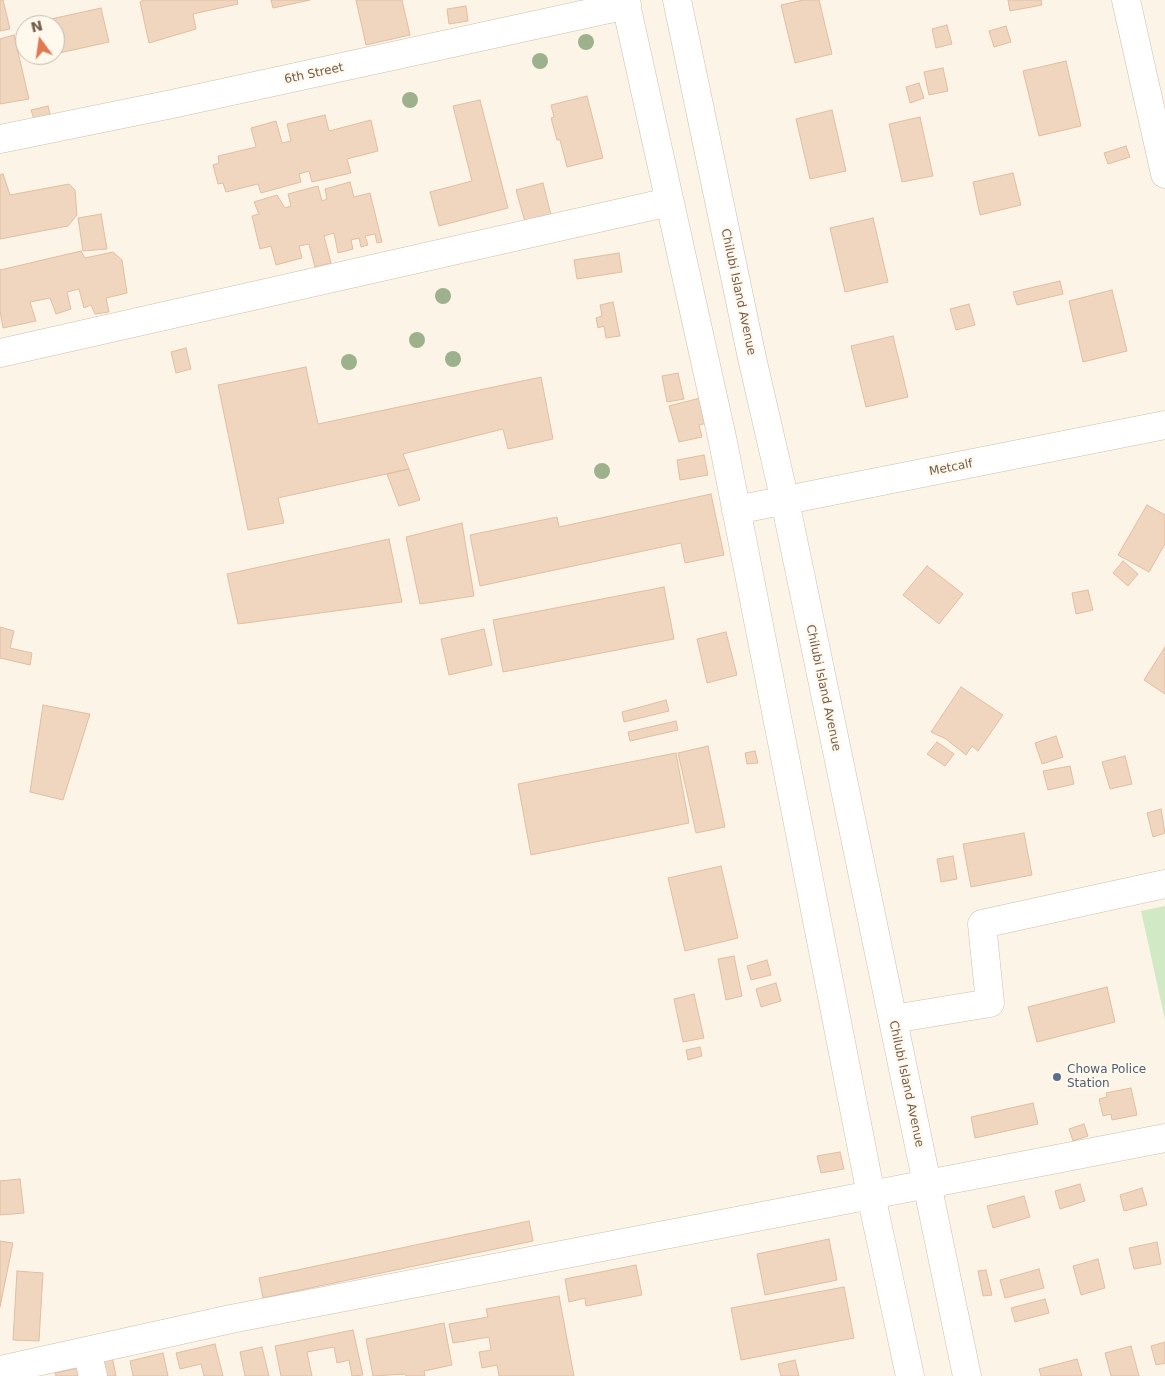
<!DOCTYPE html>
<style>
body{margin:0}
#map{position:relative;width:1165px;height:1376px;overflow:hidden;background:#fcf5e7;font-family:"DejaVu Sans",sans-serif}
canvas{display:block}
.north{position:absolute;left:15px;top:15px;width:50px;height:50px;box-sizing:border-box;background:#fef8ed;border:1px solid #c7baad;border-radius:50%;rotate:346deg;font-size:14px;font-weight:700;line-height:20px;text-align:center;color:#745d4c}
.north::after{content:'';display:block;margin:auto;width:18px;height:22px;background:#e17951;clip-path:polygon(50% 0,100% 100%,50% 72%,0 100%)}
</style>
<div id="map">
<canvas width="1165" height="1376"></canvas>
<div class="north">N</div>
</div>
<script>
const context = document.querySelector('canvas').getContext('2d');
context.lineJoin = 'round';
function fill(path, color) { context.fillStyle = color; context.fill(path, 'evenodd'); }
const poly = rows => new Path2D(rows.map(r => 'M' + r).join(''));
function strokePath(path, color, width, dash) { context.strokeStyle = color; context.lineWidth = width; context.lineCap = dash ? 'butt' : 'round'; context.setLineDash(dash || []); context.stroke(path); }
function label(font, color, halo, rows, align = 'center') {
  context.font = font + ' "DejaVu Sans",sans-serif'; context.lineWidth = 4.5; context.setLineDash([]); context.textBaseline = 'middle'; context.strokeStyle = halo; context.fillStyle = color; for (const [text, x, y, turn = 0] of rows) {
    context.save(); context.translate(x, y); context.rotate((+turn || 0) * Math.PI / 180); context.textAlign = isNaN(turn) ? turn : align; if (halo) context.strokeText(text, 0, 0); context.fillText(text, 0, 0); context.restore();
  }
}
const green = poly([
 [1165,906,1165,1020,1141,911]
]);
const building = poly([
 [0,0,3,0,10,29,0,31,0,0],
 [143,0,237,0,238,4,193,14,196,29,149,43,140,2,143,0],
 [271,0,310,0,273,8,271,0],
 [356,0,402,0,410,35,366,45,356,0],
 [803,0,819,0,832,54,795,63,781,5,803,0],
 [1008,0,1041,0,1042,5,1010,11,1008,0],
 [466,6,468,21,449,24,447,9,466,6],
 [101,8,109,42,55,54,55,25,42,25,42,21,101,8],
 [947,25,952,44,936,48,932,29,947,25],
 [1006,26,1011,42,994,47,989,31,1006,26],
 [14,35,29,99,0,104,0,39,14,35],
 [1066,61,1081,126,1039,136,1023,71,1066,61],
 [943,68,948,91,929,95,924,72,943,68],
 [919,83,924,98,910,103,906,87,919,83],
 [587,96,603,158,567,167,560,140,557,140,551,118,554,117,551,105,587,96],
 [480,100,508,208,439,226,430,192,472,181,453,106,480,100],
 [48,106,50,114,34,119,31,110,48,106],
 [832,110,846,171,810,179,796,119,832,110],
 [325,115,329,131,371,120,378,151,347,159,351,173,312,182,309,171,299,174,301,182,261,193,258,184,226,192,223,183,218,184,213,165,219,163,218,156,256,147,251,128,276,121,282,143,291,141,287,124,325,115],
 [920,117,933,176,902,182,889,124,920,117],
 [1126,146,1130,157,1108,164,1104,153,1126,146],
 [1013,173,1021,205,980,215,973,182,1013,173],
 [3,174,10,195,69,184,75,190,77,215,68,226,0,239,0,175,3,174],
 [350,182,354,197,370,193,382,242,377,243,375,234,365,236,368,245,361,247,359,238,351,240,353,249,338,253,334,233,324,236,331,263,315,267,309,244,299,246,302,258,276,265,271,246,260,249,252,216,259,214,254,202,277,195,285,208,291,206,288,194,318,186,322,201,327,199,325,189,350,182],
 [543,183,551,215,525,222,516,190,543,183],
 [101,214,107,249,83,251,78,218,101,214],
 [873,218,888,282,845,292,830,228,873,218],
 [81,251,85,258,113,252,122,260,127,293,106,298,109,312,95,314,91,305,84,308,79,289,67,292,71,309,56,314,50,298,30,302,36,321,3,328,0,311,0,270,81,251],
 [619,253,622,272,577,279,574,260,619,253],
 [1060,281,1063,294,1017,305,1013,292,1060,281],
 [1112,290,1127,351,1083,362,1069,301,1112,290],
 [613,302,620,336,606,338,604,326,598,328,596,318,602,316,600,305,613,302],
 [969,304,975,325,956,330,950,309,969,304],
 [893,336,908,397,866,407,851,346,893,336],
 [186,348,191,369,176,373,171,352,186,348],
 [306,367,318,424,541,377,553,439,508,449,503,429,403,454,409,469,278,498,284,523,248,530,218,385,306,367],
 [678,373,684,399,667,402,662,376,678,373],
 [700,398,707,423,699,425,702,437,679,442,669,406,700,398],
 [704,455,708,475,680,480,677,460,704,455],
 [409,469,420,500,399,506,387,474,409,469],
 [711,494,724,555,685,563,681,543,480,586,470,535,557,517,559,527,711,494],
 [1147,505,1165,515,1165,544,1149,572,1118,555,1147,505],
 [462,523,474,596,420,604,406,537,462,523],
 [389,539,402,602,238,624,227,574,389,539],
 [1123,561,1138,574,1128,586,1113,573,1123,561],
 [927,566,963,594,939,624,903,595,927,566],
 [664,587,674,639,503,672,493,620,664,587],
 [1088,590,1093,610,1076,614,1072,593,1088,590],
 [0,627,14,631,10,648,32,653,30,665,0,658,0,627],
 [484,629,492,665,449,675,441,639,484,629],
 [726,632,737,675,707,683,697,639,726,632],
 [1165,647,1165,694,1144,680,1165,647],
 [961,687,1003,715,978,751,972,746,966,755,946,739,931,732,961,687],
 [666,700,669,711,624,722,622,712,666,700],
 [43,705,90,714,63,800,30,792,43,705],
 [676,721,678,730,630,741,628,732,676,721],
 [1056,736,1063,757,1042,764,1035,743,1056,736],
 [937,742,954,754,945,766,927,754,937,742],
 [708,746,725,827,696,833,678,753,708,746],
 [755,751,758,763,747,764,745,753,755,751],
 [676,753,689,823,531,855,518,784,676,753],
 [1125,756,1132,784,1110,789,1102,762,1125,756],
 [1070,766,1074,784,1048,790,1043,771,1070,766],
 [1161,809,1165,833,1153,837,1147,813,1161,809],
 [1024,833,1032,875,971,887,963,844,1024,833],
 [953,856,957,879,941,882,937,859,953,856],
 [721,866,738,938,685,951,668,878,721,866],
 [734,956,742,996,726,1000,718,959,734,956],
 [767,960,771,975,751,980,747,966,767,960],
 [776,983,781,1001,761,1007,756,989,776,983],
 [1107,987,1115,1022,1037,1042,1028,1007,1107,987],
 [694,994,704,1038,683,1042,674,999,694,994],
 [700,1047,702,1056,688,1060,686,1050,700,1047],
 [1131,1088,1137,1115,1112,1120,1111,1114,1103,1116,1099,1099,1107,1097,1106,1093,1131,1088],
 [1033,1103,1038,1124,975,1138,971,1117,1033,1103],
 [1084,1124,1088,1136,1073,1141,1069,1129,1084,1124],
 [840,1152,844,1169,821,1173,817,1156,840,1152],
 [20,1179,24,1213,0,1215,0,1181,20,1179],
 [1080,1184,1085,1201,1060,1209,1055,1191,1080,1184],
 [1142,1188,1147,1205,1124,1211,1120,1195,1142,1188],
 [1024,1196,1030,1217,993,1228,987,1206,1024,1196],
 [529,1221,533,1241,263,1298,259,1278,529,1221],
 [829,1239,837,1280,765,1295,757,1254,829,1239],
 [0,1241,13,1243,0,1307,0,1241],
 [1157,1242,1161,1264,1134,1269,1129,1248,1157,1242],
 [1098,1259,1105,1288,1081,1295,1073,1266,1098,1259],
 [636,1265,642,1295,586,1306,585,1298,569,1302,565,1279,636,1265],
 [1039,1269,1044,1288,1005,1298,1000,1280,1039,1269],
 [986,1270,992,1295,983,1296,978,1271,986,1270],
 [17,1271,43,1273,39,1341,13,1340,17,1271],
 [844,1287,854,1338,741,1360,731,1308,844,1287],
 [559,1296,574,1376,499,1376,497,1365,482,1368,479,1352,491,1350,489,1337,453,1343,449,1324,488,1317,486,1309,559,1296],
 [1045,1299,1049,1313,1015,1322,1011,1308,1045,1299],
 [444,1323,452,1365,424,1371,425,1376,406,1376,405,1374,373,1376,366,1339,444,1323],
 [353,1330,363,1375,352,1376,349,1360,337,1363,334,1347,307,1352,312,1376,281,1376,275,1346,353,1330],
 [1165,1342,1165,1363,1156,1365,1151,1346,1165,1342],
 [215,1344,223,1376,204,1376,201,1364,180,1369,176,1353,215,1344],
 [1131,1346,1139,1376,1111,1376,1105,1353,1131,1346],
 [262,1347,269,1376,245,1376,240,1352,262,1347],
 [163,1353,168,1376,133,1376,130,1361,163,1353],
 [112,1356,116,1376,102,1376,98,1359,112,1356],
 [1077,1359,1082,1376,1041,1376,1039,1369,1077,1359],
 [795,1360,799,1376,781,1376,778,1364,795,1360],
 [79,1368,81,1376,56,1376,55,1373,79,1368]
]);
const minor = poly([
 [625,0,723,442,871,1195,910,1376],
 [677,0,752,358,785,501,967,1376],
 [1126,0,1165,174],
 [0,139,172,104,627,5],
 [0,353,669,202],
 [736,510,1165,425],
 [893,1019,990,1003,982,924,1165,884],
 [87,1351,93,1376],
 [0,1370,231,1319,1165,1138]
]);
const trees = [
 [586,42],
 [540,61],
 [410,100],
 [443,296],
 [417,340],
 [453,359],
 [349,362],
 [602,471]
];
const markers = [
 [1057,1077,5,"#5c6f8a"]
];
const streetNames = [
 ["6th Street",314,74,-12],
 ["Chilubi Island Avenue",738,292,78],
 ["Metcalf",951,468,-11],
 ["Chilubi Island Avenue",823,688,78],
 ["Chilubi Island Avenue",906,1084,78]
];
const serviceNames = [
 ["Chowa Police",1067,1070],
 ["Station",1067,1084]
];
fill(green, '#d2e9c5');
fill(building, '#f0d5bf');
strokePath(building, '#e2bda0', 1);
strokePath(minor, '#cdbdad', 29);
strokePath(minor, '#fff', 28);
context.fillStyle = '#9eb18d';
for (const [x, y] of trees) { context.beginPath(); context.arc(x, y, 8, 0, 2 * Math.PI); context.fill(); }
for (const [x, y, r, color] of markers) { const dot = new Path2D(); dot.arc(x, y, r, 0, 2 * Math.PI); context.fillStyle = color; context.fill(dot); strokePath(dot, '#fef8ed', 2); }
label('12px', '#745d4c', '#fef8ed', streetNames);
label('12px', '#4e5e75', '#fef8ed', serviceNames, 'left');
</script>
